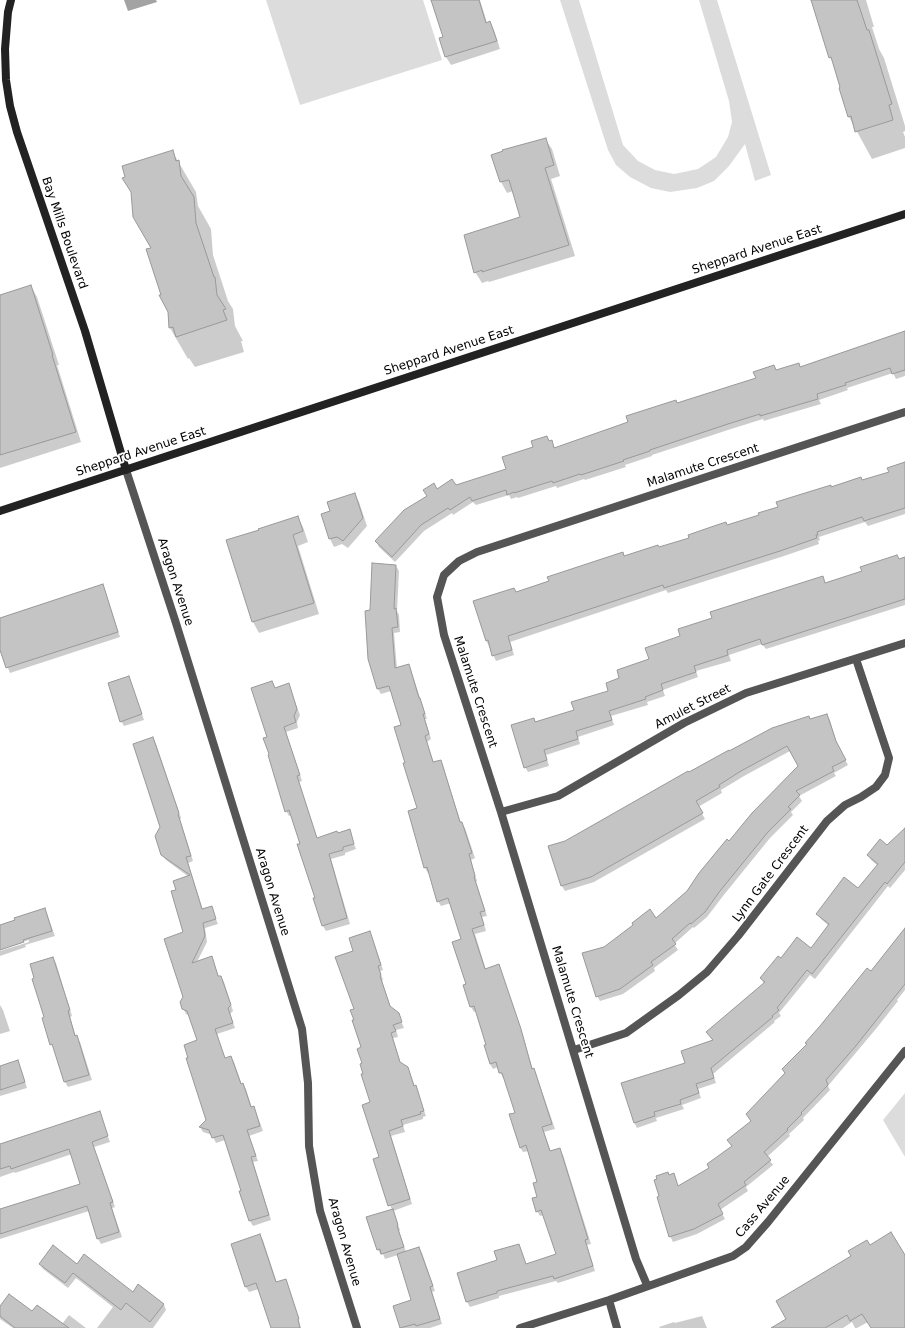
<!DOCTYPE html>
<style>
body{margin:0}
canvas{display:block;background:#fff}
</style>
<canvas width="905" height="1328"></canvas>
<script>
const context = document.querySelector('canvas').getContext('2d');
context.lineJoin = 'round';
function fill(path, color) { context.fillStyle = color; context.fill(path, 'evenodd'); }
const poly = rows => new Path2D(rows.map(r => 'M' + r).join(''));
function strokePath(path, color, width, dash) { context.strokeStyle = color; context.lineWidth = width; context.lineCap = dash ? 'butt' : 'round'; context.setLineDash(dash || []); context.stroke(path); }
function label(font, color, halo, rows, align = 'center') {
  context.font = font + ' "DejaVu Sans",sans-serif'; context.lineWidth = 3.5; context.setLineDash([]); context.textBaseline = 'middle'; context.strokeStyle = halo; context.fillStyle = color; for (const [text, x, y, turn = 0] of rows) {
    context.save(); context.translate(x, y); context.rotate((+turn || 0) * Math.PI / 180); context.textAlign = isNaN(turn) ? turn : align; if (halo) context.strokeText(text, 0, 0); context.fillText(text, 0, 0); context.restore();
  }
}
const green = poly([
 [266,0,423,0,442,60,300,105],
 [560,0,579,0,623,145,638,161,655,170,674,174,698,169,716,157,728,137,732,122,729,101,699,0,717,0,771,175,755,181,745,144,729,166,714,181,697,188,670,192,651,188,630,177,616,165,608,150],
 [905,1093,905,1157,883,1120]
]);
const water = poly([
 [124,0,156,0,157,2,128,11]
]);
const shadow = poly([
 [432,0,480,0,487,23,490,22,494,30,500,49,451,65,446,57,440,39,444,37],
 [812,0,866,0,874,27,872,27,879,49,884,58,905,126,905,131,903,132,905,137,905,148,872,159,849,117,840,88,841,88,834,65,830,57],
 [545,139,552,149,560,176,551,179,575,256,489,282,488,281,482,283,475,272,522,218,513,191,507,193,501,182,493,156],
 [172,151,196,192,198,206,211,229,213,255,228,301,233,309,235,326,243,341,241,341,244,352,195,367,189,358,188,359,170,328,168,311,163,295,152,249],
 [31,286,37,297,59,365,57,365,81,442,0,468,0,296],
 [905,333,905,376,896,379,893,373,847,388,848,390,819,400,821,404,770,419,764,421,763,419,731,429,652,455,652,456,625,465,626,467,585,480,584,479,557,488,556,486,518,498,517,497,511,499,509,495,476,505,473,502,453,515,452,513,424,531,395,562,379,547,376,541,437,490,456,486,507,470,550,442,551,441,555,449,629,423,676,401,678,404,757,379,776,371,800,368],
 [905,463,905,514,868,526,865,522,819,537,820,540,818,541,819,544,784,556,668,593,666,590,510,642,514,655,496,661,486,640,516,593,624,557,659,548,760,516,779,507,831,488,863,481,890,473],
 [354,494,359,502,367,526,348,548,342,544,334,547,330,539,322,514,331,511],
 [297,517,303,527,308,542,298,546,319,614,259,633,253,622,227,541],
 [905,558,905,605,766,649,762,644,729,655,731,661,696,671,698,677,663,690,665,696,647,702,648,705,611,716,614,725,578,737,580,744,546,755,549,766,528,772,525,767,534,719,536,722,575,710,609,691,620,679,650,660,681,637,713,619,822,577,826,584],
 [396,566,399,571,397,611,399,615,400,632,394,633,397,669,408,665,411,670,427,719,425,719,431,739,427,742,434,763,440,761,443,766,461,823,465,828,475,858,471,860,477,881,476,882,487,916,482,917,486,931,475,934,486,970,498,966,501,971,523,1036,533,1070,536,1074,555,1129,544,1132,551,1152,560,1150,563,1155,591,1244,587,1245,595,1271,558,1283,556,1281,499,1296,499,1298,470,1307,467,1302,498,1261,519,1245,526,1265,557,1255,544,1215,540,1216,537,1211,539,1197,538,1183,529,1151,523,1152,520,1147,516,1113,505,1078,503,1078,498,1067,493,1069,490,1064,485,1046,487,1046,476,1011,474,1012,471,1007,467,985,462,940,451,903,441,906,438,901,429,872,428,873,425,868,419,847,419,809,406,763,402,726,391,691,381,694,378,689,369,658,371,611],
 [102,585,105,590,120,637,10,673,0,648,0,618],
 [128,677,144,720,124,726,121,721],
 [272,682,275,688,288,684,300,715,297,722,298,728,286,732,302,781,299,782,317,839,349,831,356,849,345,853,345,855,331,859,350,924,326,931,323,926,292,815,289,816,286,811,268,737],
 [827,715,830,720,838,747,848,765,834,773,836,776,799,796,802,801,791,812,793,815,770,838,723,896,707,917,694,928,693,927,674,944,678,950,654,968,655,971,623,994,600,1001,597,996,604,948,656,919,687,892,799,767,790,751,744,776,721,790,722,793,698,807,705,819,594,882,565,891,562,886,549,847,565,842,688,774,729,753],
 [153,739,156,744,181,818,180,819,193,861,188,863,203,910,211,907,218,924,205,928,207,942,197,962,212,958,219,977,221,977,224,982,233,1011,230,1014,235,1028,217,1034,225,1059,231,1057,234,1062,242,1085,243,1084,246,1089,252,1108,253,1107,256,1112,263,1131,249,1136,258,1161,253,1162,271,1220,253,1226,250,1221,240,1192,242,1191,225,1140,216,1143,212,1135,203,1132,200,1127,207,1121,198,1040,190,1016,186,1014,183,1008,185,933,177,890,189,877,166,860,162,855,161,827],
 [905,829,905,870,890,888,888,886,815,979,810,975,779,1013,781,1016,774,1021,775,1022,713,1074,716,1083,698,1089,701,1098,682,1105,684,1109,656,1118,657,1121,637,1128,634,1122,686,1064,713,1041,710,1037,764,984,761,978,781,959,811,950,829,926,821,919,818,914,859,890,878,866,871,860,868,855,887,846],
 [45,909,55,936,25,945,26,947,0,956,0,951,29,942,29,940,0,949,0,926],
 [905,929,905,990,897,1000,898,1001,875,1030,828,1086,830,1090,803,1118,804,1120,789,1134,790,1136,767,1157,773,1165,746,1187,748,1191,720,1210,725,1219,697,1234,673,1242,670,1236,660,1197,669,1176,678,1187,711,1169,732,1147,728,1141,752,1121,807,1045,806,1043,871,972],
 [372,937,383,970,380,971,383,980,382,981,391,1008,398,1014,404,1028,396,1030,398,1037,393,1038,401,1064,407,1068,410,1073,426,1116,423,1117,423,1119,403,1125,405,1132,391,1136,412,1204,393,1211,400,1230,399,1231,406,1252,419,1248,422,1253,435,1291,432,1292,442,1324,430,1328,402,1328,395,1307,412,1301,398,1255,385,1259,383,1254,381,1255,378,1250,367,1218,392,1210,374,1159,380,1157,371,1102,364,1074,363,1048,355,1020,354,952],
 [53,958,56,963,72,1016,70,1017,76,1037,80,1042,92,1080,68,1087,65,1082,55,1049,51,1044,43,1019,45,1018],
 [0,1005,3,1010,10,1031,0,1034],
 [0,1067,20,1067,27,1088,0,1096],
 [99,1112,110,1142,94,1147,115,1207,112,1208,122,1237,101,1244,98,1239,89,1211,0,1239,0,1210,81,1184,72,1154,15,1173,14,1172,0,1177,0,1145],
 [260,1235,263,1240,277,1283,285,1280,288,1285,301,1328,275,1328,259,1289,249,1292,246,1287,232,1244],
 [870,1246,905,1256,905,1328,872,1328,868,1322,857,1328,855,1328,852,1322,843,1328,793,1328],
 [40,1264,77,1265,133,1293,139,1286,164,1305,166,1310,153,1328,97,1328,113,1307,76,1278,68,1288,43,1269],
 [0,1308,33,1313,62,1324,69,1315,86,1328,13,1328,0,1319],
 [702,1316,707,1328,660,1328,659,1327,674,1322,675,1323]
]);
const building = poly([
 [431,0,479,0,486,23,490,21,497,41,445,57,439,38,443,37,431,0],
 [811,0,857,0,867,30,869,30,892,104,889,105,893,120,855,132,851,116,848,117,839,88,840,87,831,57,829,58,811,0],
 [546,138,554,165,545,168,569,245,482,272,482,270,474,273,464,235,520,217,509,180,500,182,491,155,503,151,502,150,546,138],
 [173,150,176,161,179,160,181,176,194,197,196,223,214,277,215,277,217,295,226,309,223,310,227,320,176,337,173,327,169,328,168,312,159,295,161,295,146,249,151,248,133,217,131,192,122,178,125,177,122,166,173,150],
 [31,285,53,355,52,355,76,432,0,455,0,295,31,285],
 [905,331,905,370,892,374,890,368,845,383,846,385,817,394,818,399,767,414,760,416,760,414,728,424,650,450,650,451,623,460,624,461,581,475,580,474,553,483,552,481,514,493,514,492,507,495,506,490,472,501,470,497,450,510,448,508,421,525,392,557,375,541,404,510,427,496,423,490,434,483,437,489,452,479,456,485,506,469,502,457,533,447,531,441,547,436,549,441,552,440,554,448,628,422,626,416,676,400,677,403,756,378,753,372,774,365,776,370,799,363,800,367,905,331],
 [905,462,905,508,864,521,862,517,817,532,818,535,816,535,817,538,780,551,664,588,663,585,508,636,512,650,492,656,488,640,486,641,473,601,514,588,516,592,549,581,547,577,623,552,624,556,658,545,659,547,689,538,688,535,711,527,726,522,727,525,759,515,758,513,778,507,776,502,831,485,831,487,861,477,862,480,889,472,887,468,905,462],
 [355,493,363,518,343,541,337,537,329,539,321,514,330,511,327,502,355,493],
 [298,516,303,531,293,535,314,603,252,622,226,540,259,530,258,529,298,516],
 [897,555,899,559,905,557,905,599,762,645,760,639,727,650,728,655,694,666,696,672,661,684,663,690,645,697,646,699,609,711,612,720,576,731,578,739,544,750,547,760,524,768,511,725,534,718,535,722,574,710,571,702,608,691,606,683,619,678,617,670,649,659,645,648,680,636,678,629,712,618,710,612,823,576,825,583,862,571,860,567,897,555],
 [372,563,396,565,394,609,396,608,398,627,392,628,395,668,409,664,419,698,420,698,425,714,423,714,429,734,425,736,433,762,441,760,460,822,462,822,472,853,469,854,475,876,474,877,485,911,480,912,484,925,472,929,485,969,499,964,521,1029,532,1069,534,1068,552,1124,542,1127,550,1151,560,1148,588,1239,585,1240,593,1266,554,1279,553,1276,497,1291,497,1293,466,1302,457,1273,497,1260,494,1251,519,1244,526,1264,556,1254,541,1210,536,1212,532,1198,537,1197,533,1183,537,1182,526,1145,520,1148,509,1114,515,1113,502,1073,499,1073,496,1062,490,1064,484,1045,486,1045,474,1006,470,1007,463,985,466,984,452,942,461,939,448,898,437,902,427,867,424,868,408,811,417,808,403,763,405,763,394,727,401,725,389,686,377,689,368,659,365,611,370,610,372,563],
 [103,584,118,632,6,668,0,650,0,618,103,584],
 [129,676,142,714,120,722,108,683,129,676],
 [272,681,275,688,289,683,297,709,294,716,296,722,284,727,300,775,297,776,317,838,337,831,338,833,350,829,354,844,343,847,343,850,329,854,347,918,322,926,313,898,315,898,297,844,300,844,289,810,285,812,268,755,269,754,263,738,267,737,251,688,272,681],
 [827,714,836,741,846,760,832,767,834,771,796,791,800,795,788,807,791,809,768,832,720,891,705,912,691,924,690,923,672,939,676,944,651,962,653,965,620,989,596,997,582,953,604,947,633,925,632,923,650,909,656,918,687,891,699,873,727,839,729,841,752,813,798,766,787,746,741,771,719,785,720,787,696,801,703,813,591,877,561,886,548,846,565,841,688,771,689,772,729,750,729,751,772,728,809,716,810,719,827,714],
 [153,737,179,813,178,814,191,856,186,857,202,909,212,906,216,919,203,923,205,936,192,963,212,956,218,976,221,976,231,1005,228,1008,233,1023,215,1029,225,1058,231,1056,241,1084,243,1083,251,1107,254,1106,260,1126,247,1130,256,1156,251,1157,269,1215,249,1221,239,1191,241,1191,223,1135,212,1138,209,1130,199,1127,206,1120,186,1058,188,1058,184,1045,197,1040,187,1011,182,1009,180,1002,183,997,164,939,183,932,171,891,176,890,173,881,190,875,161,855,155,836,160,827,133,744,153,737],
 [905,828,905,862,887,884,885,882,812,974,807,970,777,1008,779,1010,772,1016,773,1017,711,1068,714,1078,696,1084,699,1093,680,1100,681,1104,654,1112,655,1116,634,1123,621,1083,685,1063,681,1051,713,1040,706,1032,765,982,760,978,778,956,781,958,797,937,811,948,829,924,816,914,844,877,858,888,878,864,867,855,880,839,887,845,905,828],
 [45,908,52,931,23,940,24,942,0,950,0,925,15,920,14,918,45,908],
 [905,928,905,984,855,1047,826,1080,828,1085,801,1113,802,1114,787,1129,788,1130,764,1152,771,1160,744,1182,746,1185,718,1204,723,1214,694,1229,669,1237,657,1197,659,1196,654,1180,657,1179,656,1176,668,1172,669,1175,674,1173,678,1186,709,1168,707,1164,732,1146,727,1140,751,1121,746,1114,785,1073,782,1069,807,1044,805,1043,820,1026,867,968,871,971,905,928],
 [370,931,381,965,378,966,381,975,380,976,390,1006,399,1013,402,1022,393,1025,396,1031,391,1033,400,1062,408,1067,414,1086,416,1085,424,1111,420,1112,421,1114,401,1120,403,1126,389,1131,410,1199,388,1206,373,1159,379,1157,362,1105,370,1102,361,1074,363,1074,360,1064,362,1063,357,1049,361,1047,352,1020,354,1020,350,1010,354,1009,335,957,353,951,349,938,370,931],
 [53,957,70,1010,68,1011,75,1036,77,1035,89,1075,64,1082,52,1044,50,1045,42,1018,44,1017,32,979,34,978,30,964,53,957],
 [18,1060,25,1082,0,1090,0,1066,18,1060],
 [100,1111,108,1136,92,1142,113,1202,110,1203,119,1232,97,1239,87,1206,0,1234,0,1209,80,1184,69,1149,11,1169,10,1166,0,1169,0,1144,100,1111],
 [393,1209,398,1225,397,1226,404,1247,381,1254,380,1249,377,1250,366,1217,393,1209],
 [891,1232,905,1255,905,1328,871,1328,862,1314,850,1321,847,1315,825,1328,771,1328,786,1319,776,1301,851,1256,848,1251,867,1240,870,1245,891,1232],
 [260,1234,276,1282,286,1279,299,1319,298,1319,300,1328,271,1328,256,1283,245,1287,231,1244,260,1234],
 [53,1245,77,1264,84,1254,133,1292,138,1284,164,1304,150,1322,126,1303,121,1310,73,1273,65,1283,39,1264,53,1245],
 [419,1247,433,1286,430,1287,440,1319,416,1326,415,1324,400,1328,393,1306,411,1300,397,1254,419,1247],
 [9,1294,32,1311,37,1305,69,1328,15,1328,0,1316,0,1306,9,1294]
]);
const street = poly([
 [126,470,175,620,302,1029,308,1083,309,1146,320,1211,357,1328],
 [501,812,558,796,684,723,746,693,905,643],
 [574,1050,626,1033,679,995,707,972,738,936,827,821,845,805,861,797,876,787,885,775,889,758,856,659],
 [647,1285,636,1259,501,812,444,635,437,597,444,575,459,561,477,552,905,412],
 [609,1300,617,1328],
 [520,1328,609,1300,733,1256,746,1247,768,1222,905,1051]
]);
const secondary = poly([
 [11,0,8,12,5,49,6,80,10,106,17,132,85,331,126,470],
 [0,511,905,214]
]);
const streetNames = [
 ["Bay Mills Boulevard",64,233,71],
 ["Sheppard Avenue East",757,250,-18],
 ["Sheppard Avenue East",449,351,-18],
 ["Sheppard Avenue East",141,452,-18],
 ["Malamute Crescent",703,466,-18],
 ["Aragon Avenue",175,582,72],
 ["Malamute Crescent",475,692,72],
 ["Amulet Street",693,707,-27],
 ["Lynn Gate Crescent",771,874,-53],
 ["Aragon Avenue",272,892,73],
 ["Malamute Crescent",572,1002,73],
 ["Cass Avenue",763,1207,-50],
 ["Aragon Avenue",344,1242,74]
];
fill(green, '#dcdcdc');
fill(water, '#a3a3a3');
fill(shadow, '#0003');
fill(building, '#c4c4c4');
strokePath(building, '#999', 1);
strokePath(street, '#555', 8);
strokePath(secondary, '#222', 8);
label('12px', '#000', '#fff', streetNames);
</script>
